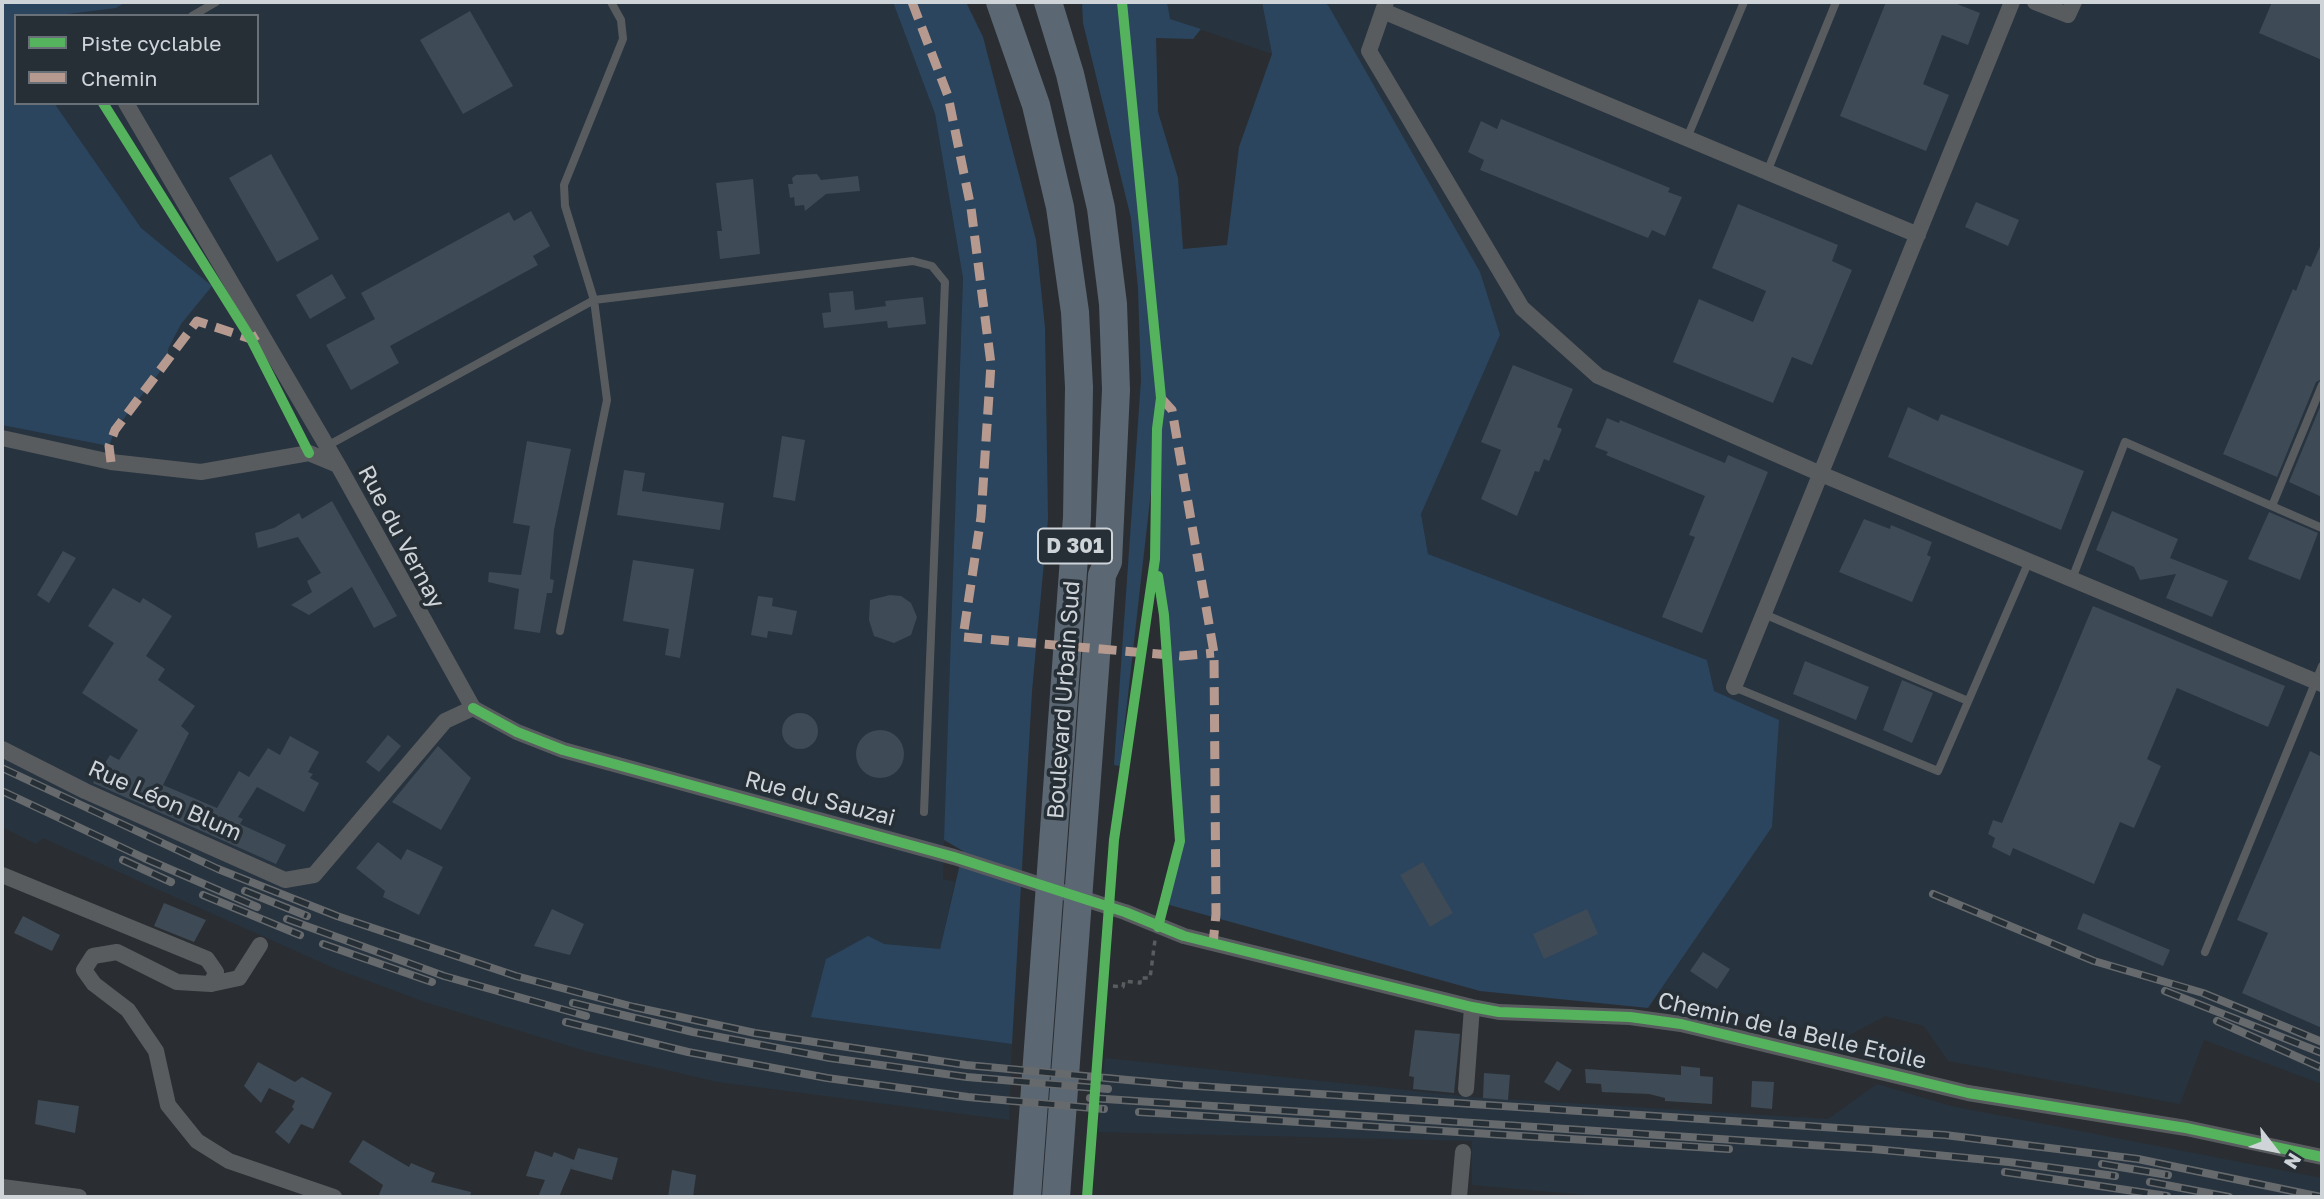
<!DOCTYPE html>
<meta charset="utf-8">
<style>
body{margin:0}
#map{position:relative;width:2324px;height:1199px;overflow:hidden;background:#2a2e32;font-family:"Golos Text",sans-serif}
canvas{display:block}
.frame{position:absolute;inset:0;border:4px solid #cfd4d9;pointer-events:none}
.legend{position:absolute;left:14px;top:14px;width:245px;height:91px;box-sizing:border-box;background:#262e36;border:2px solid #6a7077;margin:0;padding:9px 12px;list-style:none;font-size:21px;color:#cfd4d9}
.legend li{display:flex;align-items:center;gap:14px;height:35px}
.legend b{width:35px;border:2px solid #6a7077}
.north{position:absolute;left:2240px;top:1115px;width:70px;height:70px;-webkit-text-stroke:5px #262e36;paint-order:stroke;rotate:122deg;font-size:19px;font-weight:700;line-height:28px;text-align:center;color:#cfd4d9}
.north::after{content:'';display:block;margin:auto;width:24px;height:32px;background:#cfd4d9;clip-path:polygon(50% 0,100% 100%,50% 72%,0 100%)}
</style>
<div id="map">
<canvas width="2324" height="1199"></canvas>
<div class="frame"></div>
<ul class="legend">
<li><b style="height:9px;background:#56b35d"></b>Piste cyclable</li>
<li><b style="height:9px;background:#b69a8f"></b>Chemin</li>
</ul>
<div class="north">N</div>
</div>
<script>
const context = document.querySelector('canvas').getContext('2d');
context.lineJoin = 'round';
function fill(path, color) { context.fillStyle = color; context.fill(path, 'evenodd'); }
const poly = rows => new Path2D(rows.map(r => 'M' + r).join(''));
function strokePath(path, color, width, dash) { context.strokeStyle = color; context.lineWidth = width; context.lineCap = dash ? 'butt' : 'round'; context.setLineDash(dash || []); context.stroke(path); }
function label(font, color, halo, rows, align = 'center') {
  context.font = font + ' "Golos Text",sans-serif'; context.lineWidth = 7; context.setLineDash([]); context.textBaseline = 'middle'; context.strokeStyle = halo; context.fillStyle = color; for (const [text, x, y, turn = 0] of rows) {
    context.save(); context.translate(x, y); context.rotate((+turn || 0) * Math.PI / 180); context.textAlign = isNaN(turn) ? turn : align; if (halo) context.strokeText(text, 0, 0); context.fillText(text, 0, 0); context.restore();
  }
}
const built = poly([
 [2,2,893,2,935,114,963,278,943,879,955,882,940,949,938,1033,1012,1044,1009,1120,718,1082,589,1052,425,1002,336,969,43,838,36,844,2,827],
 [16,16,257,16,257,103,16,103],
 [1144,2,1262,2,1272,54,1170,19],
 [1321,2,2322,2,2322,1084,2204,1040,2180,1104,1948,1061,1924,1026,1885,1016,1844,1038,1658,994,1772,827,1714,691,1707,660,1428,554,1421,514,1500,335],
 [1105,1058,1472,1097,1828,1119,1877,1084,1951,1106,2322,1178,2322,1197,1610,1197,1472,1185,1472,1141,1098,1132]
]);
const green = poly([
 [2,2,126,2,116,8,51,16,16,16,16,103,54,103,141,228,212,286,181,324,168,349,169,360,115,430,109,446,2,425],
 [893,2,966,2,983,37,1036,240,1045,328,1048,519,1032,691,1012,1044,811,1017,826,959,868,936,884,944,940,949,963,851,944,840,963,278,935,114],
 [1082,2,1167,2,1170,19,1201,29,1193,39,1156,38,1158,112,1178,178,1183,249,1227,245,1239,147,1272,54,1262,2,1321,2,1328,5,1480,272,1500,335,1421,514,1428,554,1707,660,1714,691,1779,720,1772,827,1648,1008,1480,991,1166,904,1178,849,1155,559,1160,411,1120,766,1114,765,1141,380,1138,288,1131,218,1083,23]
]);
const building = poly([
 [1886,2,1952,2,1980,13,1968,45,1942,35,1923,84,1949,95,1926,151,1840,116],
 [2272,2,2322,2,2322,60,2259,33],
 [470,11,513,86,463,114,420,40],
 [1501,119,1670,188,1668,192,1682,197,1665,236,1652,230,1648,238,1480,170,1484,160,1468,152,1481,121,1497,129],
 [271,154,319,239,277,262,229,178],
 [817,174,821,180,858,176,860,191,826,194,805,211,804,205,795,206,794,197,790,198,788,184,793,184,792,178,796,175],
 [753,179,760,254,720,259,717,231,722,231,716,183],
 [1976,202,2019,220,2008,246,1965,227],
 [1738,204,1838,245,1832,261,1852,270,1812,365,1792,357,1773,403,1673,362,1699,299,1753,322,1766,291,1712,268],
 [531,211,550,246,533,256,538,265,390,346,399,363,351,390,326,345,375,319,361,293,509,212,514,221],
 [2322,242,2322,379,2316,382,2277,477,2223,454,2293,289,2296,291,2306,265,2311,267],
 [332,274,346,298,310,319,296,295],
 [853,291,855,310,886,306,885,301,923,297,926,324,888,328,887,321,824,328,822,313,831,312,829,293],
 [1513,365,1573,389,1557,427,1562,429,1549,461,1544,459,1539,472,1535,471,1517,516,1481,499,1501,450,1481,442],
 [2322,402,2322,497,2289,482],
 [1908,407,1938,421,1941,414,2084,471,2061,530,1888,457],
 [1607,418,1619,423,1620,420,1725,463,1728,455,1768,472,1702,633,1662,617,1695,537,1689,535,1705,496,1606,455,1608,452,1595,447],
 [782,436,805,440,795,501,773,497],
 [527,441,571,449,554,530,550,579,554,580,552,593,547,593,540,633,514,629,519,589,488,582,489,572,521,575,530,526,513,523],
 [624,470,645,473,642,491,724,503,720,530,617,515],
 [332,501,397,616,374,628,352,587,309,615,291,605,312,592,307,581,321,573,298,537,258,548,255,533,274,528,299,513,302,519],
 [2112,511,2178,539,2170,558,2228,581,2212,617,2166,598,2176,574,2140,580,2134,567,2096,550],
 [2269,512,2318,533,2300,580,2248,559],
 [1864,519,1890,529,1891,525,1932,542,1927,555,1931,557,1912,602,1839,572],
 [63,551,76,558,49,603,37,595],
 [633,560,694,569,680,658,665,655,669,629,623,621],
 [113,588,140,603,143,598,172,616,146,656,165,669,158,680,195,706,181,726,189,733,163,785,217,808,239,771,249,777,268,748,280,755,290,736,319,752,308,772,313,774,310,778,319,783,304,812,257,787,238,817,243,819,240,824,286,845,276,864,93,783,110,755,119,760,138,730,82,693,114,643,88,626],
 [890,595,901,596,911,603,917,617,911,635,894,643,874,636,869,620,870,600],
 [758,596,773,598,772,606,797,611,792,635,768,631,767,638,751,635],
 [2093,606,2285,686,2268,727,2177,688,2147,759,2161,766,2134,828,2120,822,2094,884,2013,848,2010,856,1992,847,1995,838,1988,834,1993,820,2002,823],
 [1805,661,1869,687,1856,720,1793,694],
 [1902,680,1933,693,1912,743,1883,730],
 '782 731a18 18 0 1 1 36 0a18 18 0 1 1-36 0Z',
 '856 754a24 24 0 1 1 48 0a24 24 0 1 1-48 0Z',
 [388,735,401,746,379,772,366,762],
 [438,746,471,778,441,830,392,802],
 [2310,751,2322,757,2322,1028,2242,993,2268,933,2237,920],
 [378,842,401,860,407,849,443,867,419,915,383,897,385,891,356,868],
 [1423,862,1453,913,1430,927,1400,875],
 [164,903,206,920,194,942,154,926],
 [552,909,584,924,570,955,534,946],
 [1587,909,1598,934,1544,959,1533,934],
 [2083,913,2170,950,2163,966,2077,929],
 [23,916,60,935,52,951,14,933],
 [1703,952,1730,969,1717,989,1690,971],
 [1415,1030,1460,1034,1454,1093,1413,1089,1414,1077,1409,1076],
 [1557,1061,1572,1070,1559,1091,1544,1082],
 [258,1062,295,1082,302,1077,332,1093,313,1129,301,1124,289,1144,275,1132,294,1109,292,1107,295,1101,269,1088,261,1103,244,1086],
 [1681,1066,1700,1068,1700,1076,1713,1077,1712,1104,1665,1101,1665,1098,1649,1094,1602,1092,1601,1084,1586,1083,1585,1069,1681,1075],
 [1484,1073,1510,1075,1508,1100,1483,1098],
 [1752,1081,1774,1082,1772,1109,1751,1107],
 [38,1100,79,1106,75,1133,35,1124],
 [363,1140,409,1167,411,1163,435,1173,431,1182,471,1192,470,1197,378,1197,383,1185,349,1162],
 [578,1148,618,1158,612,1180,571,1169,572,1166,559,1197,538,1197,545,1180,526,1176,535,1151,552,1157,554,1152,574,1160],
 [672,1170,696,1175,693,1197,668,1197]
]);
const path = poly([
 [1103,985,1123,987,1124,981,1140,983,1140,978,1150,978,1155,940]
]);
const lane = poly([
 [192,16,216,2],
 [1687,138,1744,2],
 [1767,172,1836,2],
 [327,446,594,300,913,261,932,266,945,282,924,812],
 [2272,506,2322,385],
 [2072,579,2125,442,2322,528],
 [1764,614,1968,701],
 [560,631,607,400,594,300,565,206,564,185,623,39,621,20,611,2],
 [1734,687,1938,771,2029,561],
 [2205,952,2322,666]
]);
const street = poly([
 [1386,2,1369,51,1522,308,1598,376,1821,474,2322,684],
 [2035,2,2068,15,2074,2],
 [1383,11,1918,235],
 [126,103,338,465],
 [2,438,111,462,201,472,309,453,338,465,473,708],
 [1734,687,2012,2],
 [473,708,517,732,563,750,954,857,1125,912,1184,936,1472,1007,1499,1012,1630,1017,1681,1024,1968,1093,2186,1128,2322,1157],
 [2,749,85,791,285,880,314,875,445,721,473,708],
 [2,875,207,959,216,972,211,984],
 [260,945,239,978,211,984,177,982,117,952,93,956,84,970,94,984,128,1010,156,1051,168,1105,197,1141,229,1161,334,1197],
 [1466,1089,1472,1007],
 [2,1187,79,1197],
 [1459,1197,1463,1152]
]);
const highway = poly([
 [1000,2,1036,105,1060,207,1075,312,1079,387,1077,517,1027,1197],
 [1048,2,1070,74,1101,208,1113,304,1116,390,1108,562,1102,575,1056,1197]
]);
const rail = poly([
 [2,768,218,869,337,916,516,976,634,1007,755,1033,966,1065,1182,1085,1945,1135,2138,1159,2321,1197],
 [2,791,144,858,257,907],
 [123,860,171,882],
 [245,891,307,916],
 [1933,894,2094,961,2203,993,2322,1042],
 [203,895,300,935],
 [287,919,444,976,586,1016],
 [323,944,432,982],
 [2165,991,2322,1053],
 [573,1003,693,1032,830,1058,967,1077,1108,1089],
 [2217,1021,2322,1068],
 [566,1022,688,1052,827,1078,968,1097,1104,1109],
 [1090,1098,1873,1149,2009,1162,2115,1176],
 [1139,1112,1729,1149],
 [2102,1164,2168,1175],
 [2005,1172,2167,1196],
 [2150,1182,2229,1197]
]);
const quiet = poly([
 [912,2,948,96,971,208,991,364,981,517,963,637,1181,656,1214,653],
 [1161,398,1172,410,1214,653,1216,914,1213,944],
 [111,462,109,446,115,430,197,321,251,339,261,333]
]);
const cycleway = poly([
 [103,103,251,339,309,453],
 [1158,576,1164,615,1180,841,1158,927],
 [473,708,517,732,563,750,954,857,1125,912,1184,936,1472,1007,1499,1012,1630,1017,1681,1024,1968,1093,2186,1128,2322,1157],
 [1087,1197,1114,840,1155,559,1157,429,1161,398,1122,2]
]);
const shields = [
 [1075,546,74]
];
const shieldNames = [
 ["D 301",1075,546]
];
const streetNames = [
 ["Rue du Vernay",401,537,62],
 ["Boulevard Urbain Sud",1064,700,-86],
 ["Rue du Sauzai",820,799,15],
 ["Rue Léon Blum",165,801,24],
 ["Chemin de la Belle Etoile",1792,1031,13]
];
fill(built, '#27333f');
fill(green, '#2b455e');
fill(building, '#3e4a55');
strokePath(path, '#5a5c5f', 3.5, [5, 5]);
strokePath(lane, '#595c5f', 8);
strokePath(street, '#595c5f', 16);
strokePath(highway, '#5b6772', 28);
strokePath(rail, '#666a6d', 8);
strokePath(rail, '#262e36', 5, [16]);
strokePath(quiet, '#b69a8f', 9, [18, 9]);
strokePath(cycleway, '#56b35d', 10);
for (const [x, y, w] of shields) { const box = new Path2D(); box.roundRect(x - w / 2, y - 17.5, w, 35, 5); context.fillStyle = '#262e36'; context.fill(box); strokePath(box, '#cfd4d9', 2); }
label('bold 21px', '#cfd4d9', null, shieldNames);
label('23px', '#cfd4d9', '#262e36', streetNames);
</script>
